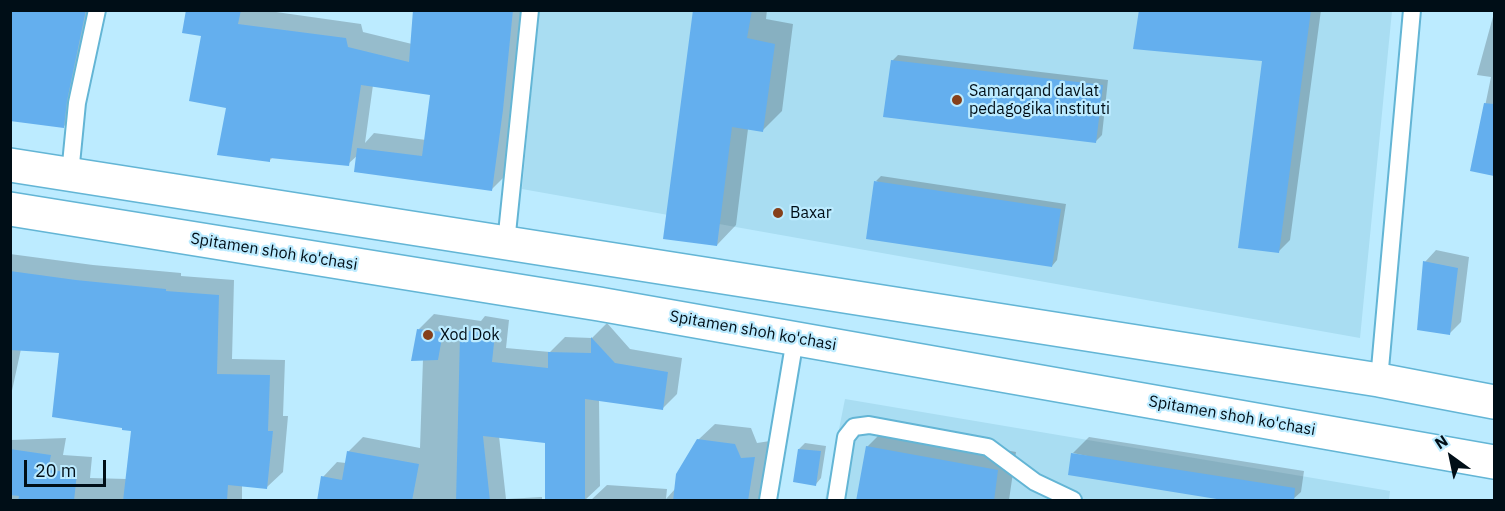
<!DOCTYPE html>
<style>
body{margin:0}
#map{position:relative;width:1505px;height:511px;overflow:hidden;background:#bcebff;font-family:"IBM Plex Sans",sans-serif}
canvas{display:block}
.frame{position:absolute;inset:0;border:12px solid #000e17;pointer-events:none}
.north{position:absolute;left:1421px;top:427px;width:60px;height:60px;-webkit-text-stroke:4px #bcebff;paint-order:stroke;rotate:327deg;font-size:16px;font-weight:700;line-height:24px;text-align:center;color:#000e17}
.north::after{content:'';display:block;margin:auto;width:21px;height:27px;background:#000e17;clip-path:polygon(50% 0,100% 100%,50% 72%,0 100%)}
.scale{position:absolute;left:24px;top:460px;width:82px;height:27px;box-sizing:border-box;border:3px solid #000e17;border-top:0;padding-left:8px;font-size:18px;line-height:21px;white-space:nowrap;color:#000e17;-webkit-text-stroke:4px #bcebff;paint-order:stroke}
</style>
<div id="map">
<canvas width="1505" height="511"></canvas>
<div class="frame"></div>
<div class="north">N</div>
<div class="scale">20 m</div>
</div>
<script>
const context = document.querySelector('canvas').getContext('2d');
context.lineJoin = 'round';
function fill(path, color) { context.fillStyle = color; context.fill(path, 'evenodd'); }
const poly = rows => new Path2D(rows.map(r => 'M' + r).join(''));
function strokePath(path, color, width, dash) { context.strokeStyle = color; context.lineWidth = width; context.lineCap = dash ? 'butt' : 'round'; context.setLineDash(dash || []); context.stroke(path); }
function label(font, color, halo, rows, align = 'center') {
  context.font = font + ' "IBM Plex Sans",sans-serif'; context.lineWidth = 4.5; context.setLineDash([]); context.textBaseline = 'middle'; context.strokeStyle = halo; context.fillStyle = color; for (const [text, x, y, turn = 0] of rows) {
    context.save(); context.translate(x, y); context.rotate((+turn || 0) * Math.PI / 180); context.textAlign = isNaN(turn) ? turn : align; if (halo) context.strokeText(text, 0, 0); context.fillText(text, 0, 0); context.restore();
  }
}
const built = poly([
 [539,11,1392,11,1360,338,522,189],
 [845,399,1390,491,1389,500,825,500]
]);
const shadow = poly([
 [10,10,97,10,78,113,63,127],
 [188,10,262,10,361,24,363,32,412,44,414,10,526,10,507,174,492,189,358,155,348,164,273,157,269,161,228,107,203,35],
 [373,85,432,94,426,140,374,133,365,143],
 [695,10,767,10,766,19,793,24,782,111,762,131,748,129,736,225,717,245],
 [1140,10,1321,10,1290,240,1278,252,1264,60],
 [1494,13,1494,174,1472,170,1491,77,1477,75],
 [898,55,1108,80,1102,135,1096,141,892,61],
 [881,176,1066,204,1057,260,1052,266,876,181],
 [1436,250,1469,257,1461,322,1449,334,1425,262],
 [10,254,93,265,181,273,181,276,234,280,232,359,285,360,283,416,288,416,283,472,267,487,242,485,242,500,10,500,10,440,66,438,63,455,92,457,90,478,127,479,132,429,60,351,21,349,10,400],
 [434,314,481,321,485,316,509,320,506,348,550,352,565,337,592,338,607,323,630,349,682,358,677,394,662,409,599,399,600,486,585,500,577,500,547,441,499,436,506,499,542,497,542,500,318,500,323,477,337,462,346,463,348,452,363,437,420,448,423,359,419,329],
 [715,424,751,428,757,443,770,441,761,500,591,500,607,485,667,489,666,499,676,488,698,440],
 [886,428,1016,452,1009,500,858,500,867,447],
 [1089,437,1304,471,1301,492,1292,500,1073,453],
 [805,443,826,446,821,478,816,484,799,449]
]);
const building = poly([
 [10,10,86,10,67,101,64,128,10,121],
 [186,10,241,10,238,24,346,38,348,47,409,62,413,10,513,10,503,110,492,191,354,172,357,148,422,156,430,95,361,85,349,166,270,158,270,162,217,155,226,108,189,101,201,36,182,33],
 [693,10,752,10,747,38,775,44,763,132,732,127,717,246,663,239],
 [1139,10,1311,10,1279,253,1238,248,1262,61,1133,49],
 [891,60,1103,85,1096,143,883,117],
 [1484,103,1494,104,1494,176,1470,171],
 [874,181,1061,209,1052,267,866,239],
 [1423,261,1458,268,1450,335,1417,330],
 [10,271,76,280,166,289,166,291,219,295,217,374,270,375,268,431,273,431,267,489,228,485,227,501,123,501,131,431,122,430,122,428,52,417,59,353,10,350],
 [417,329,443,332,438,360,411,361],
 [469,331,495,334,492,362,548,368,548,352,591,353,591,337,615,363,668,372,663,410,585,399,585,501,545,500,545,443,483,436,490,501,456,501,460,334,468,335],
 [697,439,735,444,741,458,755,457,748,501,673,501,676,474],
 [866,446,998,470,994,501,856,501],
 [10,449,51,455,48,470,77,473,74,501,18,501,19,496,10,495],
 [798,449,821,451,816,486,793,482],
 [347,451,419,464,412,501,317,501,321,476,342,480],
 [1071,453,1295,488,1294,501,1229,501,1068,475]
]);
const service = poly([
 [70,174,77,103,97,10],
 [506,243,530,10],
 [1379,380,1412,10],
 [768,500,795,339],
 [836,500,846,437,854,427,869,425,988,447,1035,482,1073,500]
]);
const primary = poly([
 [10,165,1379,380,1494,402],
 [10,209,599,304,1494,462]
]);
const markers = [
 [957,100,6,"#86401b"],
 [778,213,6,"#86401b"],
 [428,335,6,"#86401b"]
];
const poiNames = [
 ["Samarqand davlat",969,91],
 ["pedagogika instituti",969,109],
 ["Baxar",790,213],
 ["Xod Dok",440,335]
];
const streetNames = [
 ["Spitamen shoh ko'chasi",274,252,9],
 ["Spitamen shoh ko'chasi",753,331,10],
 ["Spitamen shoh ko'chasi",1232,416,10]
];
fill(built, '#a9ddf2');
fill(shadow, '#0003');
fill(building, '#64afee');
strokePath(service, '#63b5d5', 20);
strokePath(primary, '#63b5d5', 36);
strokePath(service, '#fff', 16);
strokePath(primary, '#fff', 33);
for (const [x, y, r, color] of markers) { const dot = new Path2D(); dot.arc(x, y, r, 0, 2 * Math.PI); context.fillStyle = color; context.fill(dot); strokePath(dot, '#bcebff', 2); }
label('16px', '#000e17', '#bcebff', poiNames, 'left');
label('16px', '#000e17', '#bcebff', streetNames);
</script>
